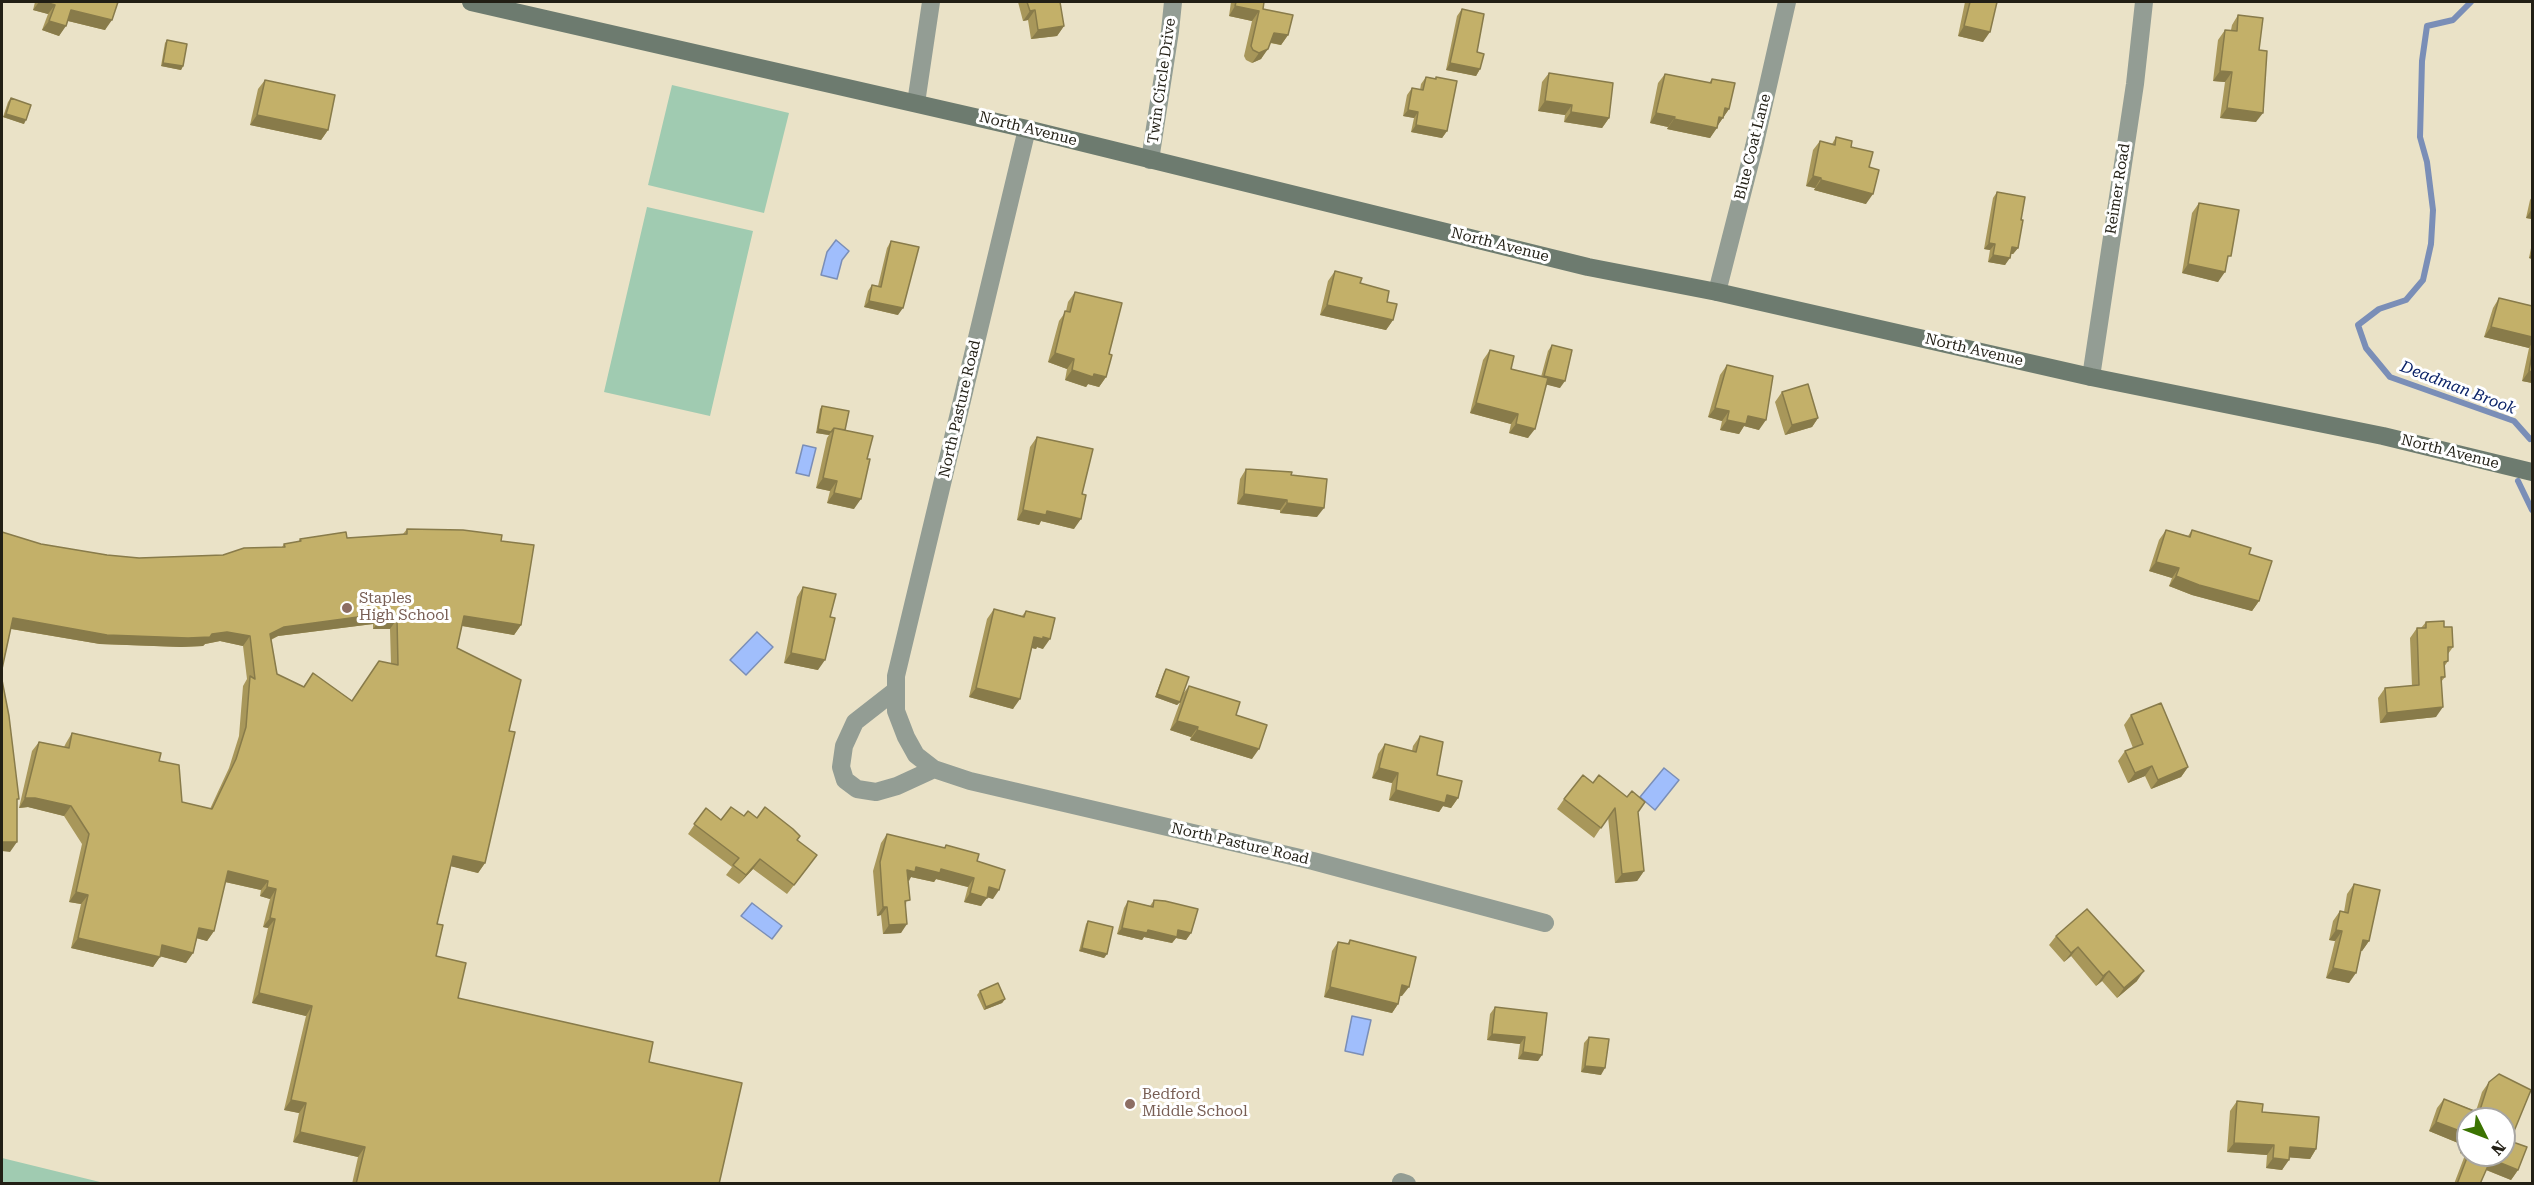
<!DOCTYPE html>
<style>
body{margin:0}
#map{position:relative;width:2534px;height:1185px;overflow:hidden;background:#eae2c7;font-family:"Roboto Serif",serif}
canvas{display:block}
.frame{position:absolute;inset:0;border:3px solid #221f15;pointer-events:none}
.north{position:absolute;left:2456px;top:1107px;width:60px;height:60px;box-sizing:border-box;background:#fff;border:2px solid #a7a5a1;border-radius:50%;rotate:132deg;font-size:16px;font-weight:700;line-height:24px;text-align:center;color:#221f15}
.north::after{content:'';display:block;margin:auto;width:21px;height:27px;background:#3b7301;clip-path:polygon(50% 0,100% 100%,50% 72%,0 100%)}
</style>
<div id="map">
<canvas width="2534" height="1185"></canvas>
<div class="frame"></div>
<div class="north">N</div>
</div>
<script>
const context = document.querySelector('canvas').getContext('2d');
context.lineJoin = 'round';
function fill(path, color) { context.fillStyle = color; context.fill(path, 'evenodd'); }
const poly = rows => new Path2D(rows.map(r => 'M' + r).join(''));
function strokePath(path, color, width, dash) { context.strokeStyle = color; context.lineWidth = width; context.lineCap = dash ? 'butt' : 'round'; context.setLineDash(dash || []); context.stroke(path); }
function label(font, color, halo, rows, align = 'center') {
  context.font = font + ' "Roboto Serif",serif'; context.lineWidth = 6; context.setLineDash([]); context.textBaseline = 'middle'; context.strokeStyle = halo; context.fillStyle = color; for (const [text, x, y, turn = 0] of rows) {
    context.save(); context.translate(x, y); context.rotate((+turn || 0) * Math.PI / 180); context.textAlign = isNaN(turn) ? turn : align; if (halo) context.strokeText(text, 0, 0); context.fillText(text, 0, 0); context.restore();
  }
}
const green = poly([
 [672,85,789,113,764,213,648,185],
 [647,207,753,231,710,416,604,392],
 [2,1158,104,1183,2,1183]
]);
const water = poly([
 [836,240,849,251,842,260,837,279,821,275,827,252,836,240],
 [803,445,816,448,809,476,796,473,803,445],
 [757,632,773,647,746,675,730,660,757,632],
 [1664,768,1679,780,1655,810,1640,797,1664,768],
 [752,903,782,926,772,939,741,916,752,903],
 [1352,1016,1371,1020,1363,1055,1345,1051,1352,1016]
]);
const stream = poly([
 [2471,2,2453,20,2427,26,2422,61,2420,137,2427,162,2433,210,2431,244,2423,280,2406,300,2379,309,2358,325,2366,348,2390,377,2514,421,2530,439],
 [2518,481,2532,510]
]);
const street = poly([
 [916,103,931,2],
 [1027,129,896,676,896,711,906,737,916,755,934,769,970,781,1313,861,1545,923],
 [1150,160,1170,31,1173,2],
 [1717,292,1754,147,1787,2],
 [2091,377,2135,84,2144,2],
 [896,690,855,722,844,746,841,767,845,780,857,789,876,792,897,786,934,769],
 [1401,1182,1407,1184]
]);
const secondary = poly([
 [471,2,1027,129,1588,267,1717,292,2091,377,2383,436,2532,472]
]);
const wall = poly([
 [35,2,118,2,105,30,68,21,59,36,42,30,48,14,33,10],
 [1018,2,1060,2,1064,26,1057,36,1031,39,1028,20,1023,21],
 [1231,2,1264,2,1263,9,1288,35,1281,45,1270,43,1261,59,1252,63,1246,60,1244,56,1252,21,1229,16],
 [1965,2,1997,2,1983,42,1958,36],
 [1462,9,1477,52,1480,69,1476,76,1446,70,1457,16],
 [2238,15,2259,50,2256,122,2220,118,2225,82,2213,81,2218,40,2225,30,2231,30,2232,25],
 [167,40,183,66,181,70,161,66,165,43],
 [1549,73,1609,118,1602,128,1564,122,1565,115,1538,111,1542,82],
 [1665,74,1709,83,1712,79,1729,109,1718,125,1710,138,1667,129,1668,127,1650,123,1658,83],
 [1426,77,1435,79,1436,77,1447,131,1442,138,1411,132,1414,118,1403,116,1407,95,1412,88,1420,90,1421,84],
 [265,80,328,130,321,140,250,125,258,89],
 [11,98,24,124,3,117,8,102],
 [1836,137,1851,147,1869,167,1866,204,1814,190,1815,188,1806,186,1813,150,1820,141,1832,144],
 [1997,192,2021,220,2018,248,2013,254,2010,254,2005,265,1988,262,1990,250,1984,249,1993,198],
 [2532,197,2532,219,2526,218,2530,200],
 [2199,203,2227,262,2218,282,2182,273,2192,213],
 [891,241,898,315,864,307,868,291,872,285,878,286,887,248],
 [2532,243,2532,259,2529,258],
 [1335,271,1360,283,1387,302,1393,320,1386,330,1320,315,1328,281],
 [1075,292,1109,354,1106,377,1099,387,1088,384,1086,387,1065,380,1067,369,1048,362,1059,321,1066,311,1068,302],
 [2499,298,2532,306,2532,383,2522,381,2529,348,2484,337,2493,308],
 [1552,345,1560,388,1546,384,1528,438,1509,433,1511,424,1470,413,1483,360,1490,350,1511,369,1541,377,1548,351],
 [1727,365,1759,430,1744,426,1739,434,1720,430,1722,421,1708,417,1720,375],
 [1782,392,1818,418,1812,427,1785,435,1775,402],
 [822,406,845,430,854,509,827,503,830,491,816,488,827,438,829,435,816,433,820,409],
 [1037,437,1074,529,1041,521,1039,525,1017,520,1030,447],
 [1246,469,1317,517,1280,513,1280,510,1237,504,1240,479],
 [407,529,501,541,521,625,514,635,462,626,457,648,509,731,485,863,478,873,451,866,437,924,436,956,458,998,649,1062,719,1184,352,1184,358,1157,293,1142,299,1113,284,1110,306,1016,252,1003,268,928,263,927,270,899,260,896,261,890,225,882,214,931,207,941,197,938,193,953,186,963,160,956,153,967,71,948,81,904,69,902,82,844,64,816,28,807,19,808,32,751,39,742,64,747,66,743,72,733,159,761,182,802,210,809,229,768,239,736,243,686,247,679,243,646,220,641,205,644,203,646,181,647,100,644,11,629,2,532,41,544,107,555,139,558,223,555,282,547,284,544,298,542,300,539,347,538,403,534],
 [373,624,373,629,390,629,391,664,352,701,313,673,303,687,277,674,271,640,278,636],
 [2166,530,2188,536,2192,530,2249,554,2259,601,2252,611,2192,595,2169,586,2172,578,2149,571,2159,540],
 [803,587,818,670,784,663,797,597],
 [994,609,1022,616,1026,611,1043,649,1037,647,1036,649,1032,648,1013,709,969,697,987,619],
 [2426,622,2444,627,2453,647,2448,654,2448,661,2444,667,2445,677,2441,682,2436,717,2380,723,2378,698,2385,688,2412,686,2410,638,2417,628,2421,628],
 [1166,669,1182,695,1189,686,1236,715,1252,759,1190,740,1191,737,1170,730,1180,702,1177,705,1155,697,1164,672],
 [2131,715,2188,767,2181,777,2151,789,2145,776,2128,783,2118,761,2125,751,2133,748,2124,725],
 [1420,736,1437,775,1458,798,1451,808,1443,806,1439,812,1389,800,1392,783,1372,778,1378,754,1385,744,1412,751,1413,746],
 [1593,783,1638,813,1644,871,1637,881,1615,883,1608,817,1594,838,1557,809,1564,799],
 [706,808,721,820,757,818,797,840,810,865,787,894,753,869,739,884,726,875,732,867,688,834],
 [887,834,944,848,946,845,977,861,993,899,987,897,981,906,964,902,968,887,936,879,934,882,911,877,908,880,906,906,901,933,883,934,881,915,877,916,873,871,881,843],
 [2354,884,2369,941,2362,951,2361,951,2349,983,2326,978,2335,941,2329,940,2333,921,2340,911,2344,912,2347,894],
 [1154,900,1191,933,1186,940,1176,938,1172,943,1144,937,1142,940,1117,934,1124,908,1128,901,1150,906],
 [2087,909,2137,981,2117,998,2102,981,2096,986,2071,956,2064,962,2049,945,2056,936],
 [1088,921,1107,954,1104,958,1079,951,1086,924],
 [1350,940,1402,996,1400,996,1398,1004,1392,1013,1324,997,1332,951,1338,942,1347,944],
 [980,991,1005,999,1002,1003,984,1010,977,995],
 [1495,1007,1547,1013,1538,1061,1518,1059,1520,1044,1487,1040,1490,1014],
 [1589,1037,1601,1075,1581,1072,1584,1043],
 [2489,1082,2510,1141,2518,1170,2511,1180,2486,1170,2480,1184,2454,1184,2465,1155,2460,1153,2463,1145,2429,1131,2437,1108,2444,1099,2476,1111,2482,1092],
 [2468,1119,2504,1155,2468,1155],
 [2237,1101,2262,1112,2316,1149,2310,1159,2289,1157,2282,1170,2266,1168,2267,1155,2227,1152,2230,1111]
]);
const shadedWall = poly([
 [39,2,45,2,55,5,48,14,33,10],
 [1235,6,1259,11,1252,21,1229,16],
 [71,10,112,20,105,30,64,20],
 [1035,10,1028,20,1023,21,1030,11],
 [49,21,66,26,59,36,42,30],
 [1064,26,1057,36,1031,39,1038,30],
 [1964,26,1990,32,1983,42,1958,36],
 [1274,33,1288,35,1281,45,1268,42],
 [1268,49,1261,59,1252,63,1259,53],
 [163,63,183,66,181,70,161,66],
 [1450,63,1480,69,1476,76,1446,70],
 [2220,71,2232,72,2225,82,2213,81],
 [1545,101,1572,105,1565,115,1538,111],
 [1725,108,1729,109,1716,128,1713,127],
 [2227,108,2263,113,2256,122,2220,118],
 [1408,110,1418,112,1414,118,1403,116],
 [1571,112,1609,118,1602,128,1564,122],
 [1656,113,1675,117,1668,127,1650,123],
 [6,114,26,120,24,124,3,117],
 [257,115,328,130,321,140,250,125],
 [1674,119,1717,128,1710,138,1667,129],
 [1416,125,1447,131,1442,138,1411,132],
 [1813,176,1821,178,1815,188,1806,186],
 [1821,180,1873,194,1866,204,1814,190],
 [2532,209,2532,219,2526,218],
 [1989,243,1995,244,1990,250,1984,249],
 [2012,247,2018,248,2013,254,2007,253],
 [2532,253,2532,259,2529,258],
 [1993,255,2010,258,2005,265,1988,262],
 [2188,264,2225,272,2218,282,2182,273],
 [869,301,903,308,898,315,864,307],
 [1327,305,1393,320,1386,330,1320,315],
 [2491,327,2532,337,2532,343,2529,348,2484,337],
 [1055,353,1074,359,1067,369,1048,362],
 [1072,370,1094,374,1106,377,1099,387,1088,384,1086,387,1065,380],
 [2529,371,2532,372,2532,383,2522,381],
 [1544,376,1565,381,1560,388,1540,383],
 [1476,403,1518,414,1511,424,1470,413],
 [1715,408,1729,411,1722,421,1708,417],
 [1748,416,1766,420,1759,430,1744,426,1739,434,1720,430,1727,420],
 [1818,418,1812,427,1785,435,1792,425],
 [1516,424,1535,429,1528,438,1509,433],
 [818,429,831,432,829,435,816,433],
 [823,478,837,481,830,491,816,488],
 [834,493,861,499,854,509,827,503],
 [1244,494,1287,500,1280,510,1237,504],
 [1287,503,1324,508,1317,517,1280,513],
 [1023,510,1047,511,1081,519,1074,529,1041,521,1039,525,1017,520],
 [2156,562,2179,568,2172,578,2149,571],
 [2176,576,2259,601,2252,611,2192,595,2169,586],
 [380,614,373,624,278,636,263,643,270,634,284,627],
 [464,616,521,625,514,635,457,625],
 [13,618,212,634,227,632,250,636,243,646,220,641,205,644,203,646,181,647,100,644,6,628],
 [397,619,390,629,373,629,380,620],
 [1034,637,1043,637,1050,639,1043,649,1037,647,1036,649,1028,647],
 [791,653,825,660,818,670,784,663],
 [976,688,1020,699,1013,709,969,697],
 [1157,694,1180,702,1177,705,1155,697],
 [2443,707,2436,717,2380,723,2387,713],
 [1177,721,1198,727,1191,737,1170,730],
 [1197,730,1259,749,1252,759,1190,740],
 [2152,766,2145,776,2128,783,2135,773],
 [2188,767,2181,777,2151,789,2158,780],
 [1379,768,1398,773,1392,783,1372,778],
 [1396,790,1447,795,1458,798,1451,808,1443,806,1439,812,1389,800],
 [25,798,35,798,71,806,64,816,28,807,19,808],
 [2,842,17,842,10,852,2,851],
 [453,856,485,863,478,873,446,865],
 [760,859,753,869,739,884,746,875],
 [916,867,941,869,974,878,968,887,936,879,934,882,911,877,909,881,901,879,907,870],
 [228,871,268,881,261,890,221,881],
 [1644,871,1637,881,1615,883,1622,874],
 [267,887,276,889,270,899,260,896],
 [989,887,999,890,993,899,983,896],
 [76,892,88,895,81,904,69,902],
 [970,893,987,898,981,906,964,902],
 [883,907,887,907,881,915,877,916],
 [270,918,275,919,268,928,263,927],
 [907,924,901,933,883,934,889,925],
 [199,928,214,931,207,941,192,937],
 [1122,928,1148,930,1178,930,1191,933,1186,940,1176,938,1172,943,1144,937,1142,940,1117,934],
 [2336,930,2342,931,2335,941,2329,940],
 [78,938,160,957,153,967,71,948],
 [2363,940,2369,941,2362,951,2357,950],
 [162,945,193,953,186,963,155,955],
 [2078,947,2071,956,2064,962,2071,953],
 [1082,948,1107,954,1104,958,1079,951],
 [2333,968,2356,973,2349,983,2326,978],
 [2109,971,2102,981,2096,986,2103,976],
 [2144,971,2137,981,2117,998,2124,988],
 [1402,985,1409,987,1402,996,1396,995],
 [1330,987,1398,1004,1392,1013,1324,997],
 [259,993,312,1006,306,1016,252,1003],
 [1005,999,1002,1003,984,1010,986,1007],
 [1492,1034,1525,1037,1520,1044,1487,1040],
 [1523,1052,1542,1055,1538,1061,1518,1059],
 [1585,1066,1605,1068,1601,1075,1581,1072],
 [291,1100,306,1103,299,1113,284,1110],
 [2436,1122,2468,1134,2468,1137,2463,1145,2429,1131],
 [300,1132,365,1147,358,1157,293,1142],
 [2234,1143,2274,1145,2267,1155,2227,1152],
 [2467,1143,2468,1143,2468,1151,2465,1155,2460,1153],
 [2290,1147,2316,1149,2310,1159,2283,1157],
 [2273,1158,2289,1160,2282,1170,2266,1168],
 [2491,1159,2518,1170,2511,1180,2484,1169]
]);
const building = poly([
 [45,2,118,2,112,20,71,10,66,26,49,21,55,5,45,2],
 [1027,2,1060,2,1064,26,1038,30,1035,10,1030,11,1027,2],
 [1236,2,1264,2,1263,9,1293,15,1288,35,1274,33,1268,49,1259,53,1253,50,1251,46,1259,11,1235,6,1236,2],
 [1970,2,1997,2,1990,32,1964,26,1970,2],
 [1462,9,1484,14,1477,52,1484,54,1480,69,1450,63,1462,9],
 [2238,15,2263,18,2259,50,2267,51,2263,113,2227,108,2232,72,2220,71,2225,30,2237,31,2238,15],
 [167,40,187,44,183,66,163,63,167,40],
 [1549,73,1613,83,1609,118,1571,112,1572,105,1545,101,1549,73],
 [1665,74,1711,83,1712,79,1735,83,1729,109,1725,108,1723,118,1719,117,1717,128,1674,119,1675,117,1656,113,1665,74],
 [1426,77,1436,79,1436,77,1457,81,1447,131,1416,125,1418,112,1408,110,1412,88,1423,90,1426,77],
 [265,80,335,95,328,130,257,115,265,80],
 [11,98,31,105,26,120,6,114,11,98],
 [1836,137,1852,141,1851,147,1873,152,1869,167,1879,170,1873,194,1821,180,1821,178,1813,176,1820,141,1835,145,1836,137],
 [1997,192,2025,197,2021,220,2023,220,2018,248,2012,247,2010,258,1993,255,1995,244,1989,243,1997,192],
 [2199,203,2239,210,2231,256,2228,256,2225,272,2188,264,2199,203],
 [891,241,919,247,903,308,869,301,872,285,881,287,891,241],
 [1335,271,1362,278,1360,283,1389,291,1387,302,1397,304,1393,320,1327,305,1335,271],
 [1075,292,1122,303,1109,354,1112,355,1106,377,1094,374,1093,377,1072,370,1074,359,1055,353,1065,311,1070,312,1075,292],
 [2499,298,2532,306,2532,337,2491,327,2499,298],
 [1552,345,1572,350,1565,381,1544,376,1552,345],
 [1490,350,1514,356,1511,369,1548,378,1535,429,1516,424,1518,414,1476,403,1490,350],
 [2532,354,2532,372,2529,371,2532,354],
 [1727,365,1773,376,1766,420,1748,416,1746,424,1727,420,1729,411,1715,408,1727,365],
 [1808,384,1818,418,1792,425,1782,392,1808,384],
 [822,406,849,411,845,430,834,428,831,432,818,429,822,406],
 [834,428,873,436,867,459,870,459,861,499,834,493,837,481,823,478,834,428],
 [1037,437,1093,449,1082,494,1086,495,1081,519,1047,511,1046,515,1023,510,1037,437],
 [1246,469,1292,472,1291,475,1327,479,1324,508,1287,503,1287,500,1244,494,1246,469],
 [407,529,463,530,502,535,501,541,534,545,521,625,464,616,457,648,521,680,509,731,515,732,485,863,453,856,437,924,443,925,436,956,466,963,458,998,653,1042,649,1062,742,1083,719,1184,356,1184,365,1147,300,1132,306,1103,291,1100,312,1006,259,993,275,919,270,918,276,889,267,887,268,881,228,871,214,931,199,928,193,953,162,945,160,957,78,938,88,895,76,892,89,834,71,806,35,798,25,798,39,742,69,748,72,733,161,753,159,761,179,765,182,802,212,809,236,759,246,727,250,676,255,679,250,636,227,632,212,634,210,637,188,638,107,635,13,618,2,669,2,532,41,544,107,555,139,558,223,555,244,548,285,547,284,544,301,541,300,539,346,532,347,538,407,534,407,529],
 [380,614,380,620,397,619,398,665,379,661,352,701,313,673,304,687,277,674,270,634,284,627,380,614],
 [2166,530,2190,537,2192,530,2251,548,2249,554,2272,561,2259,601,2199,585,2176,576,2179,568,2156,562,2166,530],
 [803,587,836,594,830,617,835,618,825,660,791,653,803,587],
 [994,609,1024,617,1026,611,1055,618,1050,639,1043,637,1043,639,1034,637,1020,699,976,688,994,609],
 [2444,621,2444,627,2452,627,2453,647,2448,647,2448,661,2444,662,2445,677,2441,677,2443,707,2387,713,2385,688,2419,685,2417,628,2426,628,2426,622,2444,621],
 [1166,669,1189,677,1180,702,1157,694,1166,669],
 [2,680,9,716,19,799,17,799,17,842,2,842,2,680],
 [1189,686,1240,702,1236,715,1267,725,1259,749,1197,730,1198,727,1177,721,1189,686],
 [2161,703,2188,767,2158,780,2152,766,2135,773,2125,751,2143,744,2131,715,2161,703],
 [1420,736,1443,742,1437,775,1462,781,1458,798,1447,795,1445,803,1396,790,1398,773,1379,768,1385,744,1416,752,1420,736],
 [1583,775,1593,783,1599,775,1627,797,1632,791,1645,802,1638,812,1644,871,1622,874,1615,808,1601,828,1564,799,1583,775],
 [731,807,744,816,748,811,757,818,765,807,793,829,800,836,797,840,817,855,794,885,760,859,746,875,733,865,739,858,694,824,706,808,721,820,731,807],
 [887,834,945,848,946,845,979,854,977,861,1005,870,999,890,989,887,987,898,970,893,974,878,941,869,940,873,916,867,915,872,907,870,910,900,905,901,907,924,889,925,887,907,883,907,880,862,887,834],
 [2354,884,2380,890,2369,941,2363,940,2356,973,2333,968,2342,931,2336,930,2340,911,2348,913,2354,884],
 [1154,900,1165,901,1198,909,1191,933,1178,930,1177,937,1148,930,1147,933,1122,928,1128,901,1153,907,1154,900],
 [2087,909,2144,971,2124,988,2109,971,2103,976,2078,947,2071,953,2056,936,2087,909],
 [1088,921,1113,927,1107,954,1082,948,1088,921],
 [1350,940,1416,957,1409,987,1402,985,1398,1004,1330,987,1338,942,1349,944,1350,940],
 [998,983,1005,999,986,1007,980,991,998,983],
 [1495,1007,1547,1013,1542,1055,1523,1052,1525,1037,1492,1034,1495,1007],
 [1589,1037,1609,1039,1605,1068,1585,1066,1589,1037],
 [2499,1074,2531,1090,2510,1141,2527,1147,2518,1170,2491,1159,2480,1184,2457,1184,2468,1155,2504,1155,2504,1119,2468,1119,2468,1134,2436,1122,2444,1099,2479,1113,2489,1082,2499,1074],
 [2237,1101,2263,1104,2262,1112,2319,1117,2316,1149,2290,1147,2289,1160,2273,1158,2274,1145,2234,1143,2237,1101]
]);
const markers = [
 [347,608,6,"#8d6e63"],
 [1130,1104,6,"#8d6e63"]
];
const streetNames = [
 ["Twin Circle Drive",1162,81,-82],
 ["North Avenue",1028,129,14],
 ["Blue Coat Lane",1753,147,-76],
 ["Reimer Road",2118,189,-81],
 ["North Avenue",1500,245,14],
 ["North Avenue",1974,350,13],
 ["North Pasture Road",960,409,-77],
 ["North Avenue",2450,452,14],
 ["North Pasture Road",1240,844,13]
];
const educationNames = [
 ["Staples",359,599],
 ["High School",359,616],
 ["Bedford",1142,1095],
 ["Middle School",1142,1112]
];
const waterNames = [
 ["Deadman Brook",2458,388,21]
];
fill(green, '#a0cbb1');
fill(water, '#a0befc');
strokePath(water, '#7a8eb7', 1.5);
strokePath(stream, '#7a8eb7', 6);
strokePath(street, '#939d94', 18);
strokePath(secondary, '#6d7b6f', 18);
fill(wall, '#a8975a');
fill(shadedWall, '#887b4a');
fill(building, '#c3b069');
strokePath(building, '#887b4a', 1.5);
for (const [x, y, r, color] of markers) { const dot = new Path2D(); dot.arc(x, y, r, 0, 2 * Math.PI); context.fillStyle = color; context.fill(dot); strokePath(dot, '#fff', 2); }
label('15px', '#221f15', '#fff', streetNames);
label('15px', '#785e54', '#fff', educationNames, 'left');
label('italic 16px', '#0b2368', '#fff', waterNames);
</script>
